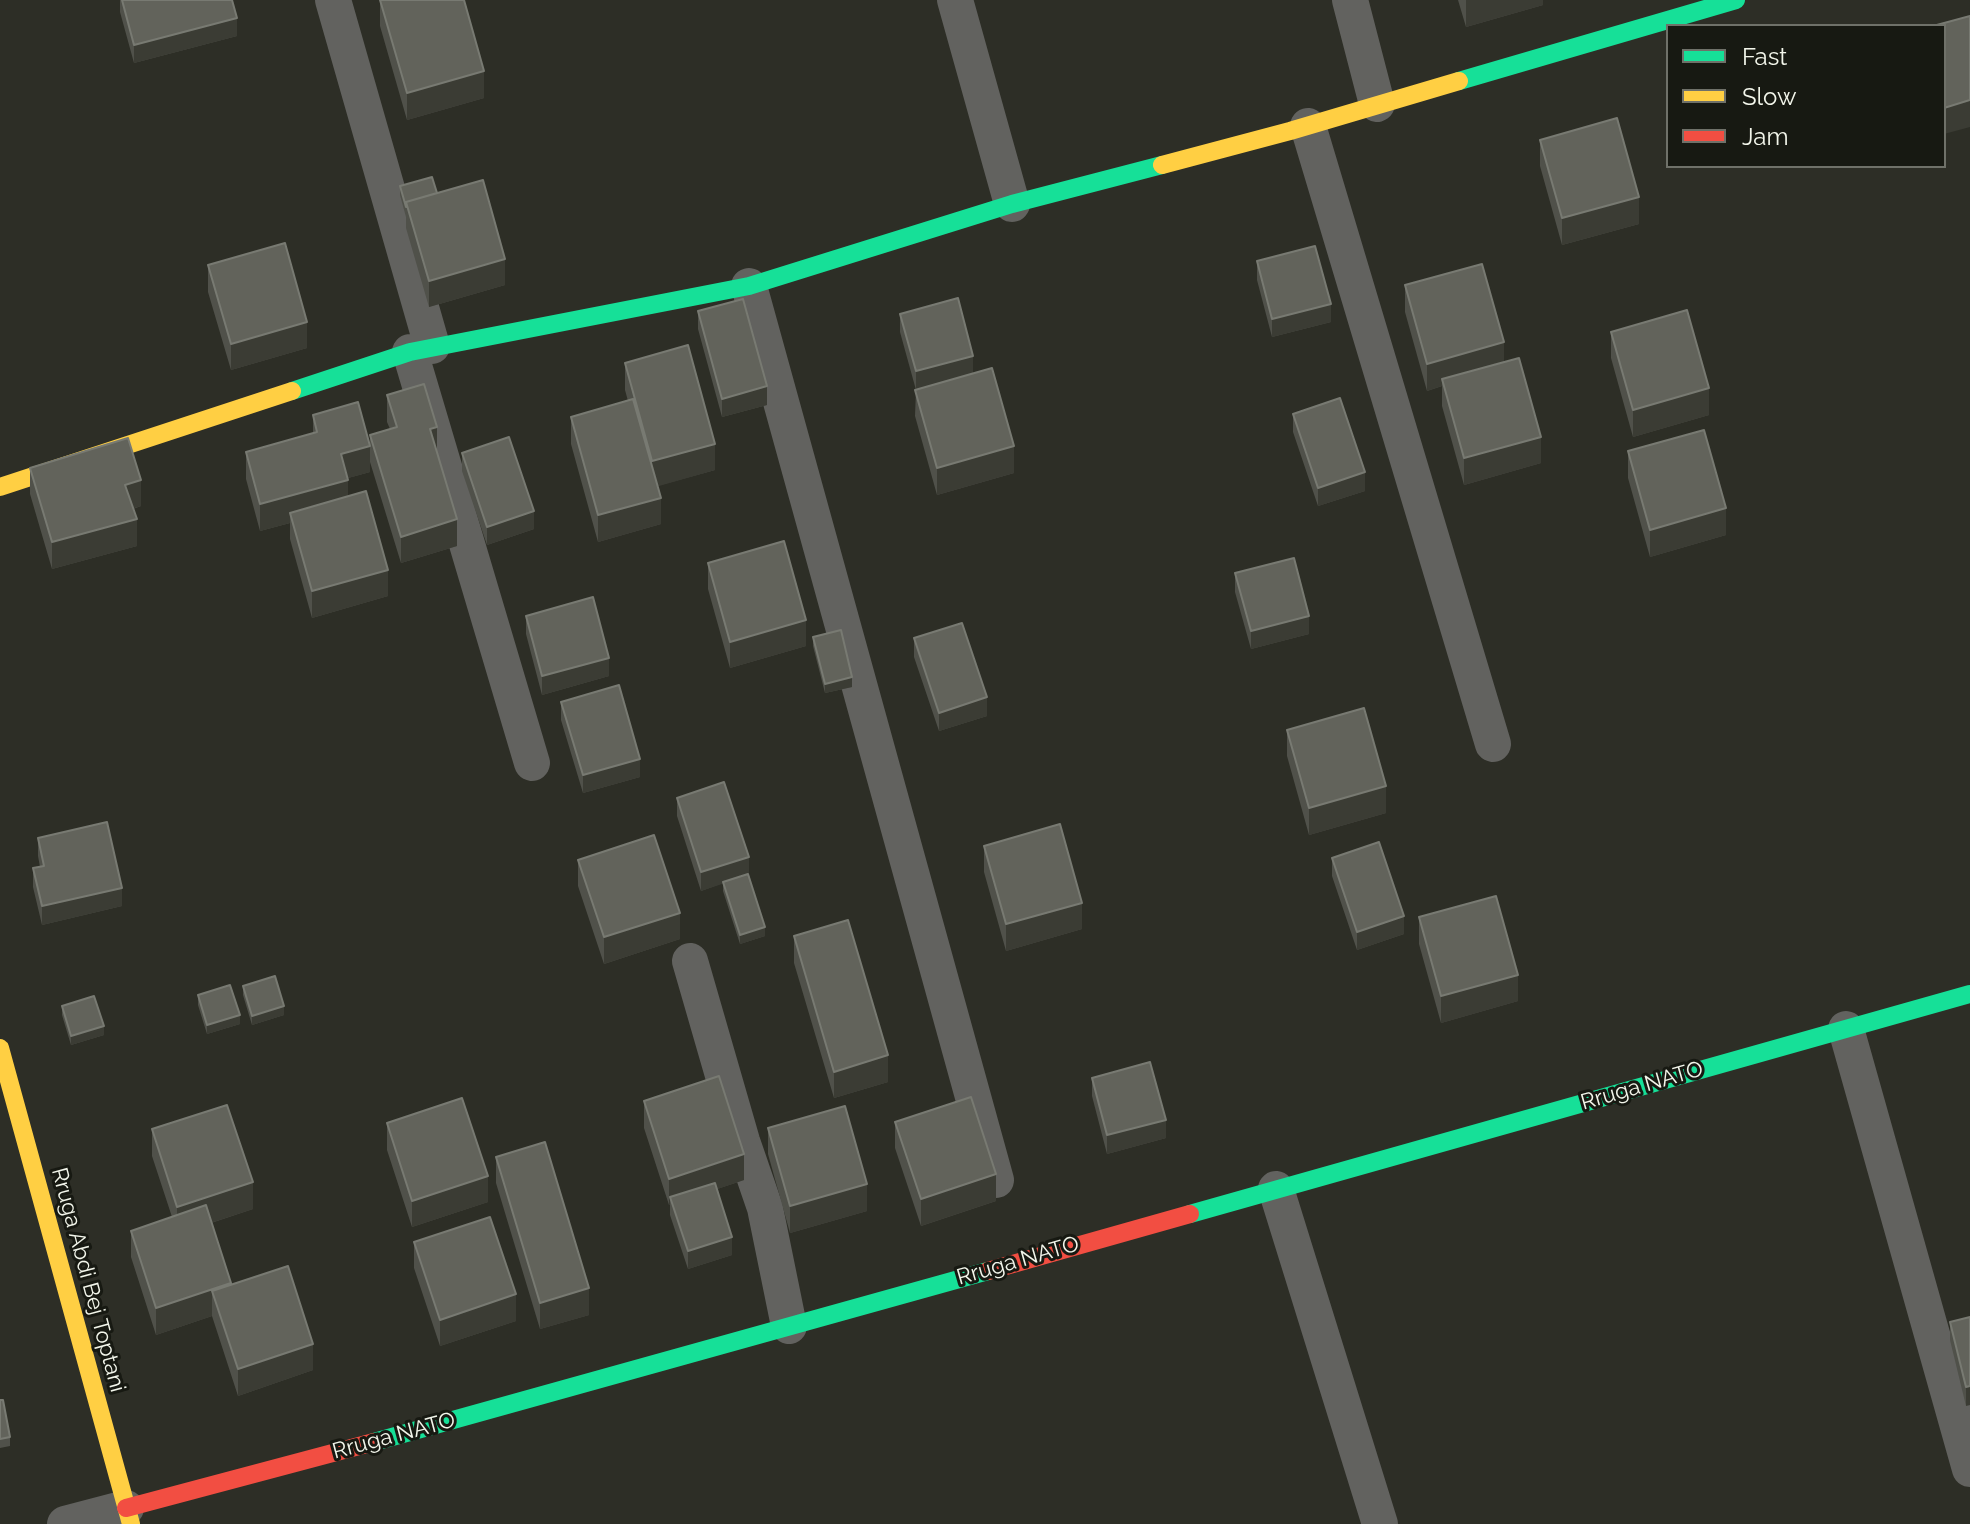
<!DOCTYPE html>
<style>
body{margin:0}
#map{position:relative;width:1970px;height:1524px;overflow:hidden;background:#2d2e26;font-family:Raleway,sans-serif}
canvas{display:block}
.legend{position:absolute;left:1666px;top:24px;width:280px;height:144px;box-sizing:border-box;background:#171912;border:2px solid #6f7169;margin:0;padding:10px 14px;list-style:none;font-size:24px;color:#f3f6eb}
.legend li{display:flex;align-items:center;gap:16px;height:40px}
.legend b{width:40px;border:2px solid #6f7169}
</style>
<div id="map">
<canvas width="1970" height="1524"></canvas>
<ul class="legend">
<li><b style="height:10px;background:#16e098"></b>Fast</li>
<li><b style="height:10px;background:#ffcf43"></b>Slow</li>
<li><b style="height:10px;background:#f24e42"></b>Jam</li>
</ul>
</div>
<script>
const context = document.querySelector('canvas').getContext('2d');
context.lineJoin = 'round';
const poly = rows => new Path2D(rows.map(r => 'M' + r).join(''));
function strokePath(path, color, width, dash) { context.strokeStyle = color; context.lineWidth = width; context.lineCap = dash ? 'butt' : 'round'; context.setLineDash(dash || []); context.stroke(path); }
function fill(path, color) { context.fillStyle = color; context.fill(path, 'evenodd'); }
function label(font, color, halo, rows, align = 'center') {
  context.font = font + ' Raleway,sans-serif'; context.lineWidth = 6; context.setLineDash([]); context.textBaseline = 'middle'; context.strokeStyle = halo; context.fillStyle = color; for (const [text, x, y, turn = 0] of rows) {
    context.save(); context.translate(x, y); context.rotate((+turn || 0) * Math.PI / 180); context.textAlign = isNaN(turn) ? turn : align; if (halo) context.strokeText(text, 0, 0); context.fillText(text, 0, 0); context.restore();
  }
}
const street = poly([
 [333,0,432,346],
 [955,0,1012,204],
 [1350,0,1377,104],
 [1308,126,1493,744],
 [749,286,996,1180],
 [410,352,532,763],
 [690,961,742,1141,765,1208,789,1326],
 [1846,1029,1970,1469],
 [1276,1189,1380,1524],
 [65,1524,126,1508]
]);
const fast = poly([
 [1459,81,1736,0],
 [292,391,410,352,749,286,1012,204,1162,165],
 [1190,1214,1970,994],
 [374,1442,988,1271]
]);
const slow = poly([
 [1162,165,1290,131,1459,81],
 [0,487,292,391],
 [0,1048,131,1524]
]);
const jam = poly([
 [988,1271,1190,1214],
 [126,1508,374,1442]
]);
const wall = poly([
 [120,0,232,0,237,36,134,63,120,12],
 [380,0,484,98,407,120,380,26],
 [1458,0,1543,0,1543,5,1466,27],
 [1540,140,1639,224,1562,245,1540,166],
 [400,186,437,193,505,285,429,307,406,228,406,217,400,195],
 [1257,261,1331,322,1272,337,1257,280],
 [208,265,307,348,231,370,208,292],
 [1405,285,1504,362,1541,463,1464,485,1442,406,1442,386,1427,391,1405,312],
 [698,311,767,405,722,417,698,329],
 [900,314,973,373,1014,473,937,495,915,416,916,390,900,332],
 [1611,332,1709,415,1633,437,1611,358],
 [625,363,715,470,657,486,661,524,598,542,571,444,571,417,628,401,625,390],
 [387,395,437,453,457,546,401,563,370,462,370,435,390,429,387,422],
 [1293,414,1365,491,1318,506,1293,432],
 [313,415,370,472,348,478,348,496,388,596,312,618,290,539,290,523,260,531,246,479,246,452,313,434],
 [1628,451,1726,535,1650,557,1628,478],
 [462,453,534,529,487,545,462,471],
 [30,468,141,506,133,509,137,546,52,569,30,494],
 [708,563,806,646,730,668,708,589],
 [1235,573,1309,634,1251,649,1235,592],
 [526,616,609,676,542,695,526,634],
 [813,637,852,687,825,693,813,646],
 [914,638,987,716,939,731,914,657],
 [561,702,640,777,583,793,561,720],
 [1287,730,1386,813,1309,835,1287,756],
 [677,798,749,875,765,936,740,944,723,891,723,883,701,891,677,816],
 [38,838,122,906,42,925,33,887,33,868,40,867,38,856],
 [984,846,1082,929,1006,951,984,872],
 [1332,858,1404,934,1357,950,1332,876],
 [578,860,680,939,604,964,578,886],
 [1419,917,1518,1001,1441,1023,1419,944],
 [794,936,888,1082,834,1098,794,963],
 [243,986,284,1015,252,1025,243,995],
 [198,995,240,1024,207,1034,198,1005],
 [62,1006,104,1035,71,1045,62,1015],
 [1092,1078,1166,1138,1107,1154,1092,1096],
 [644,1101,744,1180,717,1189,732,1255,688,1269,670,1215,670,1205,669,1205,644,1128],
 [895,1122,996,1201,921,1226,895,1148],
 [387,1123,488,1202,412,1227,387,1150],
 [768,1128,867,1211,790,1233,768,1154],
 [152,1129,253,1209,211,1223,231,1285,313,1370,238,1396,212,1316,156,1335,131,1257,131,1231,172,1217,152,1156],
 [496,1157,589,1315,540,1329,496,1183],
 [414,1242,516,1321,440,1346,414,1268],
 [1970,1317,1966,1406,1950,1340,1950,1322],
 [0,1400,10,1437,10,1446,0,1448]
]);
const shadedWall = poly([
 [1466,0,1543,0,1543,5,1466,27],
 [237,18,237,36,134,63,134,45],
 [484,71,484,98,407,120,407,93],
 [1970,100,1970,127,1944,134,1944,108],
 [1639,197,1639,224,1562,245,1562,218],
 [505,259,505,285,429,307,429,281],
 [1331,304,1331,322,1272,337,1272,319],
 [307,322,307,348,231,370,231,344],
 [1504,342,1504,369,1442,379,1442,386,1427,391,1427,364],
 [973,356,973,374,916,390,916,371],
 [767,386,767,405,722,417,722,399],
 [1709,388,1709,415,1633,437,1633,410],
 [437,427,437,454,430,429],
 [1541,437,1541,463,1464,485,1464,458],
 [715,444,715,470,652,488,652,461],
 [370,446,370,472,341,480,341,454],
 [1014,446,1014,473,937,495,937,468],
 [1365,472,1365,491,1318,506,1318,488],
 [141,480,141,506,125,511,125,485],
 [348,480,348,507,290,513,290,523,260,531,260,504],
 [661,498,661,524,598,542,598,515],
 [1726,508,1726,535,1650,557,1650,530],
 [534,511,534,529,487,545,487,527],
 [137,519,137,546,52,569,52,542],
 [457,519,457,546,401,563,401,537],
 [388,570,388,596,312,618,312,591],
 [1309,616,1309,634,1251,649,1251,631],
 [806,620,806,646,730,668,730,642],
 [609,658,609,676,542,695,542,676],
 [852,677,852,687,825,693,825,684],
 [987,697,987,716,939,731,939,713],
 [640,759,640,777,583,793,583,775],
 [1386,786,1386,813,1309,835,1309,808],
 [749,857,749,875,701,891,701,872],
 [122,888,122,906,42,925,42,906],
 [1082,903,1082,929,1006,951,1006,924],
 [680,913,680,939,604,964,604,937],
 [1404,916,1404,934,1357,950,1357,932],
 [765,927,765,936,740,944,740,935],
 [1518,975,1518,1001,1441,1023,1441,996],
 [284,1006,284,1015,252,1025,252,1016],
 [240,1015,240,1024,207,1034,207,1025],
 [104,1026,104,1035,71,1045,71,1036],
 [888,1055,888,1082,834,1098,834,1072],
 [1166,1120,1166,1138,1107,1154,1107,1135],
 [744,1154,744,1180,673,1204,670,1197,670,1205,669,1205,669,1179],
 [996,1174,996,1201,921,1226,921,1199],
 [488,1176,488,1202,412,1227,412,1201],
 [253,1182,253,1209,177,1234,177,1207],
 [867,1184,867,1211,790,1233,790,1206],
 [732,1237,732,1255,688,1269,688,1251],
 [231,1283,231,1310,212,1291,212,1316,156,1335,156,1308],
 [589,1288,589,1315,540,1329,540,1303],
 [516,1294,516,1321,440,1346,440,1320],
 [313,1344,313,1370,238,1396,238,1369],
 [1970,1386,1970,1405,1966,1406,1966,1387]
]);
const building = poly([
 [122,0,232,0,237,18,134,45,122,0],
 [380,0,464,0,484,71,407,93,380,0],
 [1970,16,1970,100,1944,108,1944,26,1933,26,1970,16],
 [1617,118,1639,197,1562,218,1540,140,1617,118],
 [432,177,437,193,406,202,406,207,400,186,432,177],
 [483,180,505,259,429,281,406,202,483,180],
 [285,243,307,322,231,344,208,265,285,243],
 [1315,246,1331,304,1272,319,1257,261,1315,246],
 [1482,264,1504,342,1427,364,1405,285,1482,264],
 [958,298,973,356,916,371,900,314,958,298],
 [743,299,767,386,722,399,698,311,743,299],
 [1687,310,1709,388,1633,410,1611,332,1687,310],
 [688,345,715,444,652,461,625,363,688,345],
 [1519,358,1541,437,1464,458,1442,379,1519,358],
 [992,368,1014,446,937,468,915,390,992,368],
 [424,384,437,427,430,429,457,519,401,537,370,435,397,427,387,395,424,384],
 [1340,398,1365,472,1318,488,1293,414,1340,398],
 [633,399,661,498,598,515,571,417,633,399],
 [358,402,370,446,341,454,348,480,260,504,246,452,317,432,313,415,358,402],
 [1704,430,1726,508,1650,530,1628,451,1704,430],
 [509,437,534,511,487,527,462,453,509,437],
 [128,438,141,480,125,485,137,519,52,542,30,468,128,438],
 [366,491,388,570,312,591,290,513,366,491],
 [784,541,806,620,730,642,708,563,784,541],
 [1294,558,1309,616,1251,631,1235,573,1294,558],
 [593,597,609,658,542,676,526,616,593,597],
 [962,623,987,697,939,713,914,638,962,623],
 [841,630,852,677,825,684,813,637,841,630],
 [619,685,640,759,583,775,561,702,619,685],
 [1364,708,1386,786,1309,808,1287,730,1364,708],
 [724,782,749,857,701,872,677,798,724,782],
 [107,822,122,888,42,906,33,868,44,866,38,838,107,822],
 [1060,824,1082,903,1006,924,984,846,1060,824],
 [654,835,680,913,604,937,578,860,654,835],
 [1379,842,1404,916,1357,932,1332,858,1379,842],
 [748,874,765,927,740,935,723,882,748,874],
 [1496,896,1518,975,1441,996,1419,917,1496,896],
 [848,920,888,1055,834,1072,794,936,848,920],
 [275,976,284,1006,252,1016,243,986,275,976],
 [230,985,240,1015,207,1025,198,995,230,985],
 [94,996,104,1026,71,1036,62,1006,94,996],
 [1150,1062,1166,1120,1107,1135,1092,1078,1150,1062],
 [719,1076,744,1154,669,1179,644,1101,719,1076],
 [971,1097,996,1174,921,1199,895,1122,971,1097],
 [462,1098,488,1176,412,1201,387,1123,462,1098],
 [227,1105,253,1182,177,1207,152,1129,227,1105],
 [845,1106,867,1184,790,1206,768,1128,845,1106],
 [545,1142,589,1288,540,1303,496,1157,545,1142],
 [715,1183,732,1237,688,1251,670,1197,715,1183],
 [206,1205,231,1283,156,1308,131,1231,206,1205],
 [490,1217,516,1294,440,1320,414,1242,490,1217],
 [288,1266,313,1344,238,1369,212,1291,288,1266],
 [1970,1317,1970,1386,1966,1387,1950,1322,1970,1317],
 [0,1400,3,1400,10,1437,0,1439,0,1400]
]);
const streetNames = [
 ["Rruga NATO",1642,1086,-16],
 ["Rruga NATO",1018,1261,-16],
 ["Rruga Abdi Bej Toptani",88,1280,75],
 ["Rruga NATO",394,1436,-15]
];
strokePath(street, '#62625f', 36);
strokePath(fast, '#16e098', 18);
strokePath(slow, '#ffcf43', 18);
strokePath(jam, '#f24e42', 18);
fill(wall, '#50514a');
fill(shadedWall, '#3b3c34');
fill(building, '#62635b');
strokePath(building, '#787a72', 2);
label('22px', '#f3f6eb', '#171912', streetNames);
</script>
